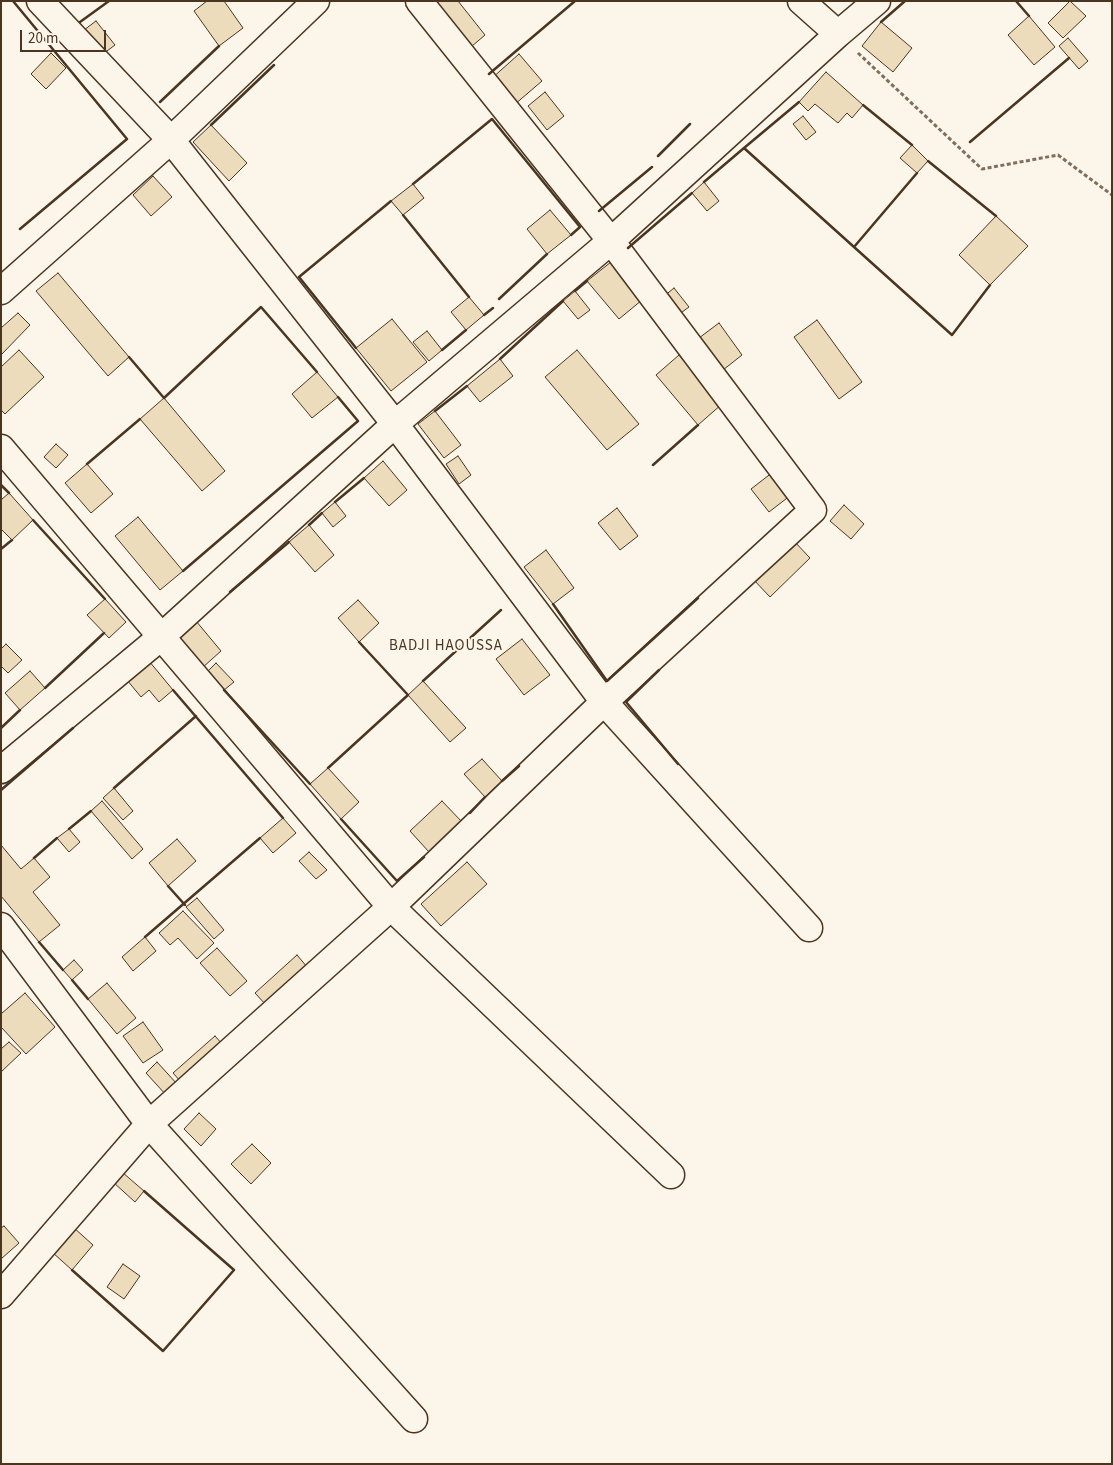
<!DOCTYPE html>
<style>
body{margin:0}
#map{position:relative;width:1113px;height:1465px;overflow:hidden;background:#fbf6e9;font-family:"Source Sans 3",sans-serif}
canvas{display:block}
.frame{position:absolute;inset:0;border:2px solid #4a3520;pointer-events:none}
.scale{position:absolute;left:20px;top:30px;width:86px;height:22px;box-sizing:border-box;border:2px solid #4a3520;border-top:0;padding-left:6px;font-size:15px;line-height:18px;white-space:nowrap;color:#4a3520;-webkit-text-stroke:4px #fbf6e9;paint-order:stroke}
</style>
<div id="map">
<canvas width="1113" height="1465"></canvas>
<div class="frame"></div>
<div class="scale">20 m</div>
</div>
<script>
const context = document.querySelector('canvas').getContext('2d');
context.lineJoin = 'round';
function fill(path, color) { context.fillStyle = color; context.fill(path, 'evenodd'); }
const poly = rows => new Path2D(rows.map(r => 'M' + r).join(''));
function strokePath(path, color, width, dash) { context.strokeStyle = color; context.lineWidth = width; context.lineCap = dash ? 'butt' : 'round'; context.setLineDash(dash || []); context.stroke(path); }
function label(font, color, halo, rows, align = 'center') {
  context.font = font + ' "Source Sans 3",sans-serif'; context.lineWidth = 4; context.setLineDash([]); context.textBaseline = 'middle'; context.strokeStyle = halo; context.fillStyle = color; for (const [text, x, y, turn = 0] of rows) {
    context.save(); context.translate(x, y); context.rotate((+turn || 0) * Math.PI / 180); context.textAlign = isNaN(turn) ? turn : align; if (halo) context.strokeText(text, 0, 0); context.fillText(text, 0, 0); context.restore();
  }
}
const building = poly([
 [207,1,224,1,243,28,219,46,194,11,207,1],
 [423,1,458,1,485,35,465,52,423,1],
 [1070,1,1086,16,1063,38,1048,23,1070,1],
 [1029,16,1055,47,1034,65,1008,35,1029,16],
 [96,21,115,45,103,54,84,30,96,21],
 [881,22,912,48,893,72,862,46,881,22],
 [1068,38,1088,61,1079,69,1059,46,1068,38],
 [51,53,66,68,46,89,31,74,51,53],
 [519,54,542,81,514,105,491,79,519,54],
 [826,72,863,105,852,118,847,113,838,123,815,104,808,111,799,102,826,72],
 [545,92,564,116,547,130,528,106,545,92],
 [803,116,816,132,806,140,793,124,803,116],
 [211,125,247,163,229,181,193,142,211,125],
 [912,145,928,161,917,173,900,158,912,145],
 [153,176,172,197,151,216,133,195,153,176],
 [704,182,719,201,707,211,692,193,704,182],
 [413,184,424,198,403,215,391,201,413,184],
 [550,210,571,235,547,254,527,229,550,210],
 [996,216,1028,246,990,285,959,255,996,216],
 [611,262,642,300,619,319,587,281,611,262],
 [58,273,129,357,108,376,36,291,58,273],
 [674,288,689,307,678,315,663,297,674,288],
 [575,291,590,310,578,319,563,301,575,291],
 [469,297,484,315,466,330,451,312,469,297],
 [18,313,30,325,1,355,1,328,18,313],
 [392,319,427,362,391,391,356,348,392,319],
 [817,320,862,382,839,399,794,337,817,320],
 [719,323,742,355,723,370,699,338,719,323],
 [427,331,442,350,429,361,413,342,427,331],
 [19,350,44,377,5,414,1,410,1,367,19,350],
 [577,350,639,424,607,450,545,377,577,350],
 [679,355,722,404,698,425,656,375,679,355],
 [500,359,513,376,480,402,467,386,500,359],
 [317,372,338,397,312,418,292,394,317,372],
 [164,398,225,471,202,491,140,419,164,398],
 [435,411,461,445,444,458,418,424,435,411],
 [56,444,68,455,56,468,44,457,56,444],
 [458,456,471,475,459,484,446,464,458,456],
 [383,461,407,490,389,506,364,478,383,461],
 [87,464,113,494,91,513,65,483,87,464],
 [773,472,791,495,769,512,751,489,773,472],
 [9,493,33,520,12,540,1,529,1,500,9,493],
 [335,502,346,516,333,527,322,513,335,502],
 [844,505,864,524,851,539,830,521,844,505],
 [617,508,638,536,620,550,598,523,617,508],
 [138,517,183,571,160,590,115,536,138,517],
 [309,525,334,555,315,572,289,542,309,525],
 [793,540,810,558,770,597,752,578,793,540],
 [546,550,574,588,553,604,524,567,546,550],
 [105,599,126,622,109,638,87,615,105,599],
 [358,600,379,623,359,642,338,618,358,600],
 [196,621,221,651,202,668,177,638,196,621],
 [522,639,550,675,524,695,496,659,522,639],
 [6,644,22,660,8,673,1,666,1,649,6,644],
 [149,661,173,690,159,702,149,690,141,697,127,680,149,661],
 [216,663,234,682,224,690,207,672,216,663],
 [30,671,45,688,20,710,5,693,30,671],
 [423,681,466,728,450,742,408,695,423,681],
 [482,759,502,781,485,797,464,774,482,759],
 [328,768,359,802,341,819,310,784,328,768],
 [114,788,133,811,123,820,103,798,114,788],
 [102,801,143,849,132,859,91,811,102,801],
 [442,801,462,822,429,852,410,831,442,801],
 [283,818,296,833,273,853,260,838,283,818],
 [69,829,80,842,69,852,57,838,69,829],
 [177,839,196,861,168,886,149,863,177,839],
 [1,845,21,869,34,858,50,877,33,892,60,925,39,942,1,896,1,845],
 [309,852,327,870,316,879,299,861,309,852],
 [467,862,487,884,441,926,421,904,467,862],
 [197,898,224,930,214,939,186,907,197,898],
 [183,911,214,943,197,959,178,938,170,945,159,933,183,911],
 [145,937,156,951,133,971,122,957,145,937],
 [217,948,247,981,230,996,200,963,217,948],
 [297,955,308,968,266,1005,255,993,297,955],
 [74,960,83,970,72,980,63,970,74,960],
 [107,983,136,1018,117,1034,88,999,107,983],
 [25,993,55,1027,26,1054,1,1027,1,1014,25,993],
 [143,1022,163,1050,143,1063,123,1036,143,1022],
 [215,1036,223,1045,181,1082,173,1073,215,1036],
 [9,1042,21,1053,1,1072,1,1049,9,1042],
 [157,1062,178,1085,167,1096,146,1073,157,1062],
 [199,1113,216,1129,201,1146,184,1129,199,1113],
 [252,1144,271,1163,251,1184,231,1164,252,1144],
 [122,1172,144,1191,135,1202,113,1182,122,1172],
 [4,1226,19,1243,1,1259,1,1228,4,1226],
 [73,1227,93,1245,72,1270,52,1252,73,1227],
 [123,1264,140,1276,124,1299,107,1287,123,1264]
]);
const path = poly([
 [858,53,982,169,1058,155,1112,195]
]);
const street = poly([
 [40,1,171,140,395,424,604,702,809,928],
 [801,1,838,34],
 [1,291,171,140,316,1],
 [1,448,391,907,671,1175],
 [1,770,161,637,395,424,611,241,838,34,877,1],
 [1,926,149,1124,414,1419],
 [1,1295,149,1124,391,907,604,702,813,510,611,241,419,1]
]);
const wall = poly([
 [13,1,127,139,20,229],
 [1016,1,1029,16],
 [80,22,109,1],
 [881,22,905,1],
 [489,74,575,1],
 [160,102,219,46],
 [799,102,744,148,854,247],
 [863,105,912,145],
 [211,125,274,65],
 [970,142,1069,58],
 [658,156,690,124],
 [928,161,996,216],
 [917,173,854,247,952,335,990,285],
 [704,182,744,148],
 [413,184,492,119,580,227,571,235],
 [599,211,652,167],
 [403,215,469,297],
 [628,248,692,193],
 [575,291,587,281],
 [499,299,547,254],
 [484,315,493,308],
 [356,348,299,277,391,201],
 [442,350,466,330],
 [129,357,164,398,261,307,317,372],
 [500,359,563,301],
 [435,411,467,386],
 [87,464,140,419],
 [653,465,698,425],
 [1,485,9,493],
 [335,502,364,478],
 [33,520,105,599],
 [309,525,322,513],
 [1,549,12,540],
 [183,571,358,421,338,397],
 [230,592,289,542],
 [553,604,607,681,698,598],
 [659,670,626,702,678,764],
 [423,681,501,610],
 [45,688,104,633],
 [173,690,283,818],
 [224,690,310,784],
 [1,728,20,710],
 [328,768,408,695,359,642],
 [502,781,519,766],
 [114,788,196,716],
 [1,790,73,728],
 [470,813,485,797],
 [341,819,397,881,424,857],
 [69,829,91,811],
 [34,858,57,838],
 [168,886,185,905],
 [145,937,260,838],
 [39,942,63,970],
 [72,980,88,999],
 [72,1270,163,1351,234,1270,144,1191]
]);
const quarterNames = [
 ["BADJI HAOUSSA",446,647]
];
fill(building, '#ecdcbc');
strokePath(building, '#4a3520', 1);
strokePath(street, '#4a3520', 29);
strokePath(path, '#7f6f5c', 3, [4, 2.5]);
strokePath(street, '#fbf6e9', 26);
strokePath(wall, '#4a3520', 2.5);
context.letterSpacing = '1px';
label('15px', '#4a3520', '#fbf6e9', quarterNames);
context.letterSpacing = '0px';
</script>
